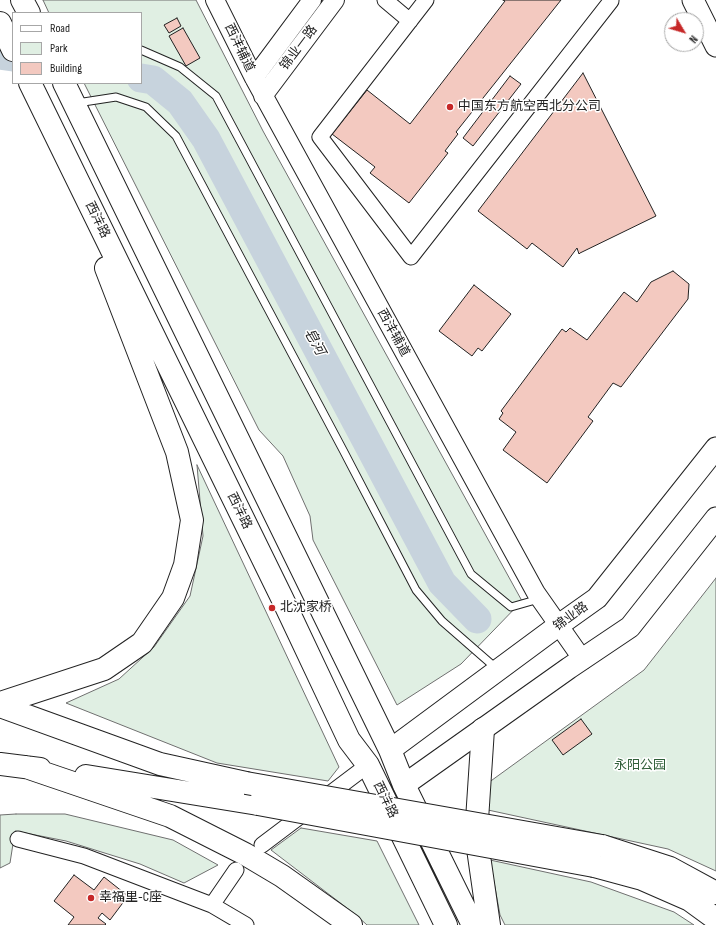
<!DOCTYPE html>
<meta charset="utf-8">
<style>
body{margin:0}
#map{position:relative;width:716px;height:925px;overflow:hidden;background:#fff;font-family:"Sofia Sans Condensed",sans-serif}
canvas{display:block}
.legend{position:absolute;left:12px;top:12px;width:130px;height:72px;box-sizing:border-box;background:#fff;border:1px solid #a7a7a7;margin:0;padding:5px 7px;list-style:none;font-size:12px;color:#222}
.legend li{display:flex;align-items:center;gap:8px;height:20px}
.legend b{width:20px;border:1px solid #a7a7a7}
.north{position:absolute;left:664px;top:12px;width:40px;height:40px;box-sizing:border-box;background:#fff;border:1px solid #a7a7a7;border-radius:50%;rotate:128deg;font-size:11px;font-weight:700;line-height:16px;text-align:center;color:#222}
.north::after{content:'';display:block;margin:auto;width:14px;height:18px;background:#c62828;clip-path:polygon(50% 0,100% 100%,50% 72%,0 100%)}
</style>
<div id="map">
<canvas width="716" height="925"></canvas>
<ul class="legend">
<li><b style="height:5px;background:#fff"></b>Road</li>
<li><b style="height:11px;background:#e0efe3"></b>Park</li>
<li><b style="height:11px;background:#f3c9c0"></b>Building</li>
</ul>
<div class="north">N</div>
</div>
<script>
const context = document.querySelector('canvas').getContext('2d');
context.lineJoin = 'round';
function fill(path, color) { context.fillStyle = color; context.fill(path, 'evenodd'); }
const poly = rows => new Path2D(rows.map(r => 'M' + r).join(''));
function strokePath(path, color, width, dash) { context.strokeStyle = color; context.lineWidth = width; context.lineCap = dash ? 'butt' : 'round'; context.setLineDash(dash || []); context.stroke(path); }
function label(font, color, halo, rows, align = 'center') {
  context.font = font + ' "Sofia Sans Condensed","Noto Sans SC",sans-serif'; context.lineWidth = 3; context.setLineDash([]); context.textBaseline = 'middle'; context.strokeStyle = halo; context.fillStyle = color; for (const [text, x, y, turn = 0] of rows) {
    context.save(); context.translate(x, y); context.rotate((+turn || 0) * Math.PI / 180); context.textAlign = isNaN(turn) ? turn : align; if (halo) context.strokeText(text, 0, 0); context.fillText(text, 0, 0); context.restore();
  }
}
const green = poly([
 [43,0,196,0,263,131,522,601,461,664,397,705,313,540,310,516,283,456,259,430,84,83,141,83,141,13,49,13,43,0],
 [197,465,339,767,328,781,217,763,66,703,119,679,154,647,190,596,203,536,197,465],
 [716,578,716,871,668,849,488,810,488,783,644,670,716,578],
 [16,814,65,814,173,840,218,865,184,883,140,864,66,841,15,831,10,863,0,868,0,815,16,814],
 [301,828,377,841,419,925,367,925,356,915,271,850,301,828],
 [490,860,591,882,674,912,694,925,505,925,500,915,490,860]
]);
const river = poly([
 [0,55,13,57],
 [141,78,153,80,180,102,206,139,442,583,477,619]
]);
const building = poly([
 [503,0,561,0,456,132,458,134,445,151,448,153,409,203,370,173,375,167,332,134,367,90,410,124,505,1,503,0],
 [177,18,181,26,169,33,164,25,177,18],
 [183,28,200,58,186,66,169,36,183,28],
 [583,73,656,216,580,253,579,254,577,248,563,267,532,243,527,249,478,211,583,73],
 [510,76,521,84,473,146,463,138,510,76],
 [673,271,689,284,688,299,621,387,613,383,588,417,593,421,547,483,503,450,516,432,499,419,503,413,501,411,562,329,566,332,570,328,587,340,624,292,637,302,651,282,673,271],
 [474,285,511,314,482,351,478,348,472,356,439,331,474,285],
 [581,719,592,734,563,755,552,740,581,719],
 [74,875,94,890,104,877,128,896,110,920,102,913,98,918,106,924,105,925,68,925,74,917,54,901,74,875]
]);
const service = poly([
 [141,50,180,67,216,96,471,574,511,607,539,599],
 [77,103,116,97,146,107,176,136,343,450,416,590,442,621,497,669]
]);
const minor = poly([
 [385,0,410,21],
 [426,0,320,137,411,257,611,1,611,0],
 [18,839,84,856,212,905,246,925],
 [262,845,368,765],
 [212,905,236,870]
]);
const tertiary = poly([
 [215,0,254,78,536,593,583,660],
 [254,78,312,0],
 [263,96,335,0]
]);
const secondary = poly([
 [693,0,716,46],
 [390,750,559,625,597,598,716,448],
 [404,785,569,668,630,627,716,518]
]);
const trunk = poly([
 [22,0,29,13],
 [0,23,13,50],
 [30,83,282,598,349,740,368,765,446,925],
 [64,83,390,750,404,785,473,925],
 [0,703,104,669,142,643,173,598,185,565,192,520,177,452,106,268],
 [0,706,160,764,246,783],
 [483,729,476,835,489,925],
 [0,764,40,769],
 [26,767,170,816,245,854,282,876,351,925],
 [86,776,258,804],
 [602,846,670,868,716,893],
 [594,866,642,879,690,900,716,919]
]);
const trunkBridge = poly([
 [246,783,602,846],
 [258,804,594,866]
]);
const markers = [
 [450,107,4,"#c62828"],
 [272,608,4,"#c62828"],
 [91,898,4,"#c62828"]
];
const streetNames = [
 ["西沣辅道",239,48,64],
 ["锦业一路",299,48,-53],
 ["西沣路",97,220,64],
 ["西沣辅道",393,333,61],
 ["西沣路",239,511,64],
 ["锦业路",571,617,-36],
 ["西沣路",385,800,64]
];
const poiNames = [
 ["中国东方航空西北分公司",458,107],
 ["北沈家桥",280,608],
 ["幸福里-C座",99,898]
];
const parkNames = [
 ["永阳公园",640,766]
];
const waterNames = [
 ["皂河",314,342,62]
];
fill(green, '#e0efe3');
strokePath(green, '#6f6f6f', 1);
strokePath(river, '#c7d3dd', 29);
fill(building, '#f3c9c0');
strokePath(building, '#222', 1);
strokePath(service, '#222', 9);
strokePath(minor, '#222', 17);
strokePath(tertiary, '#222', 20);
strokePath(secondary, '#222', 23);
strokePath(trunk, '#222', 24);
strokePath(service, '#fff', 7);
strokePath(minor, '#fff', 15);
strokePath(tertiary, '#fff', 18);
strokePath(secondary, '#fff', 21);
strokePath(trunk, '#fff', 22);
strokePath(trunkBridge, '#222', 24, []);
strokePath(trunkBridge, '#fff', 22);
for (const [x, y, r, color] of markers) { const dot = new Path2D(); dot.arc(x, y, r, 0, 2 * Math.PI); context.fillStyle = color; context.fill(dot); strokePath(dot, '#fff', 1.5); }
label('13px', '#222', '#fff', streetNames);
label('13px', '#222', '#fff', poiNames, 'left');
label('13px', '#2f5e38', '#fff', parkNames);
label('italic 14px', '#222', '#fff', waterNames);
</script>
